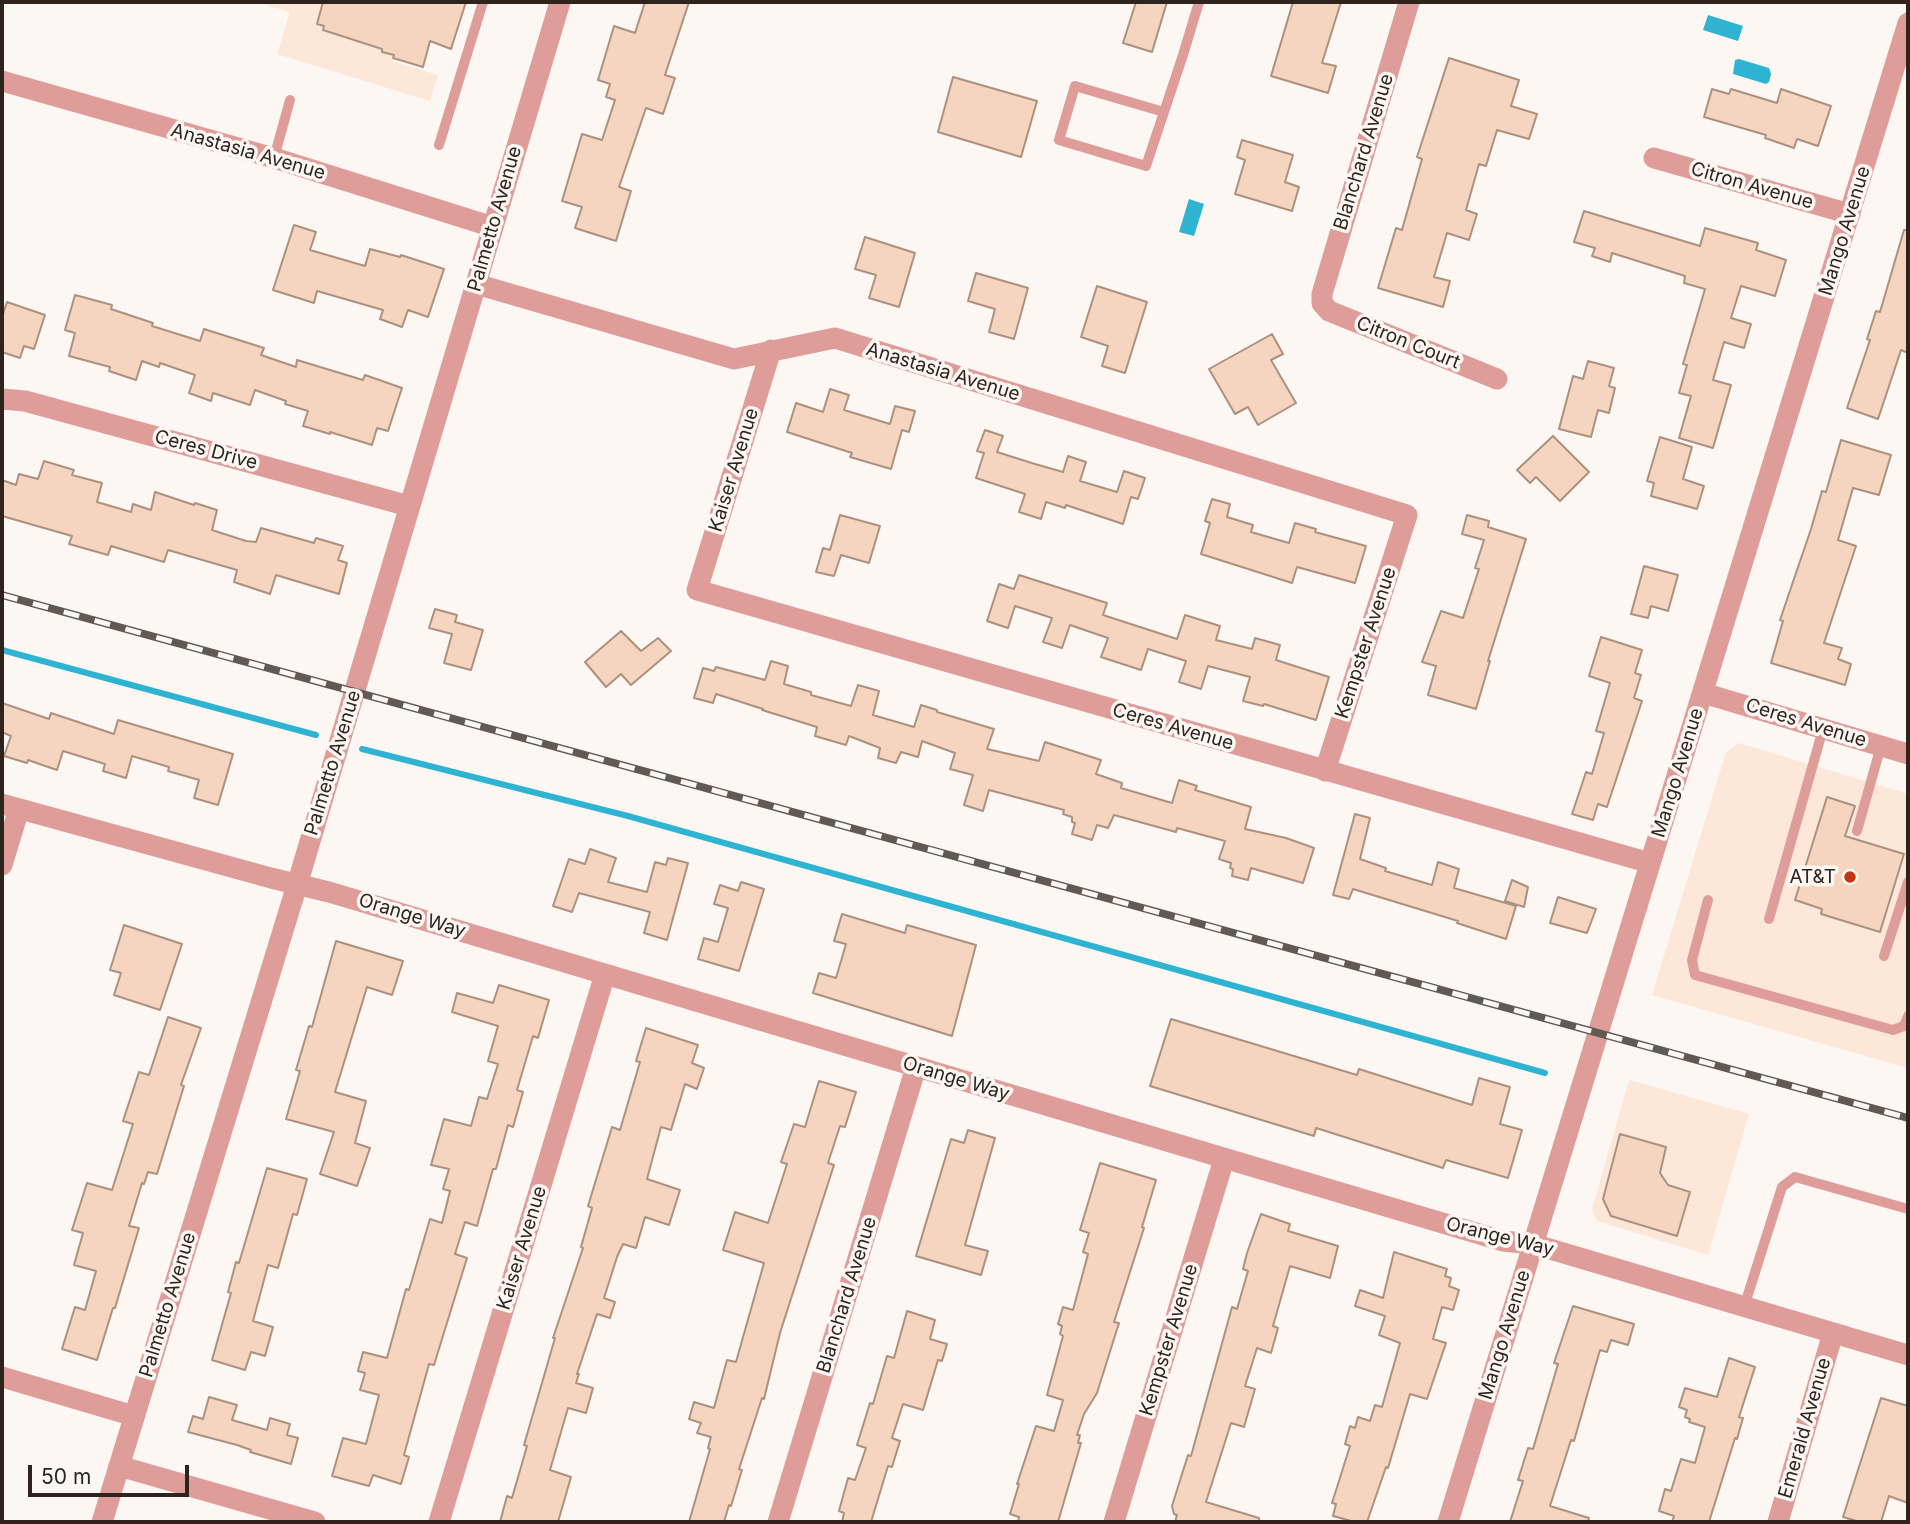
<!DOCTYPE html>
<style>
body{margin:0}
#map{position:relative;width:1910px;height:1524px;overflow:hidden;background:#fdf7f3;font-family:Inter,sans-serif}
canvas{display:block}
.frame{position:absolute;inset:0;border:4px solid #2e241d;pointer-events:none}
.scale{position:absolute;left:28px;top:1465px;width:161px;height:32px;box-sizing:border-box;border:4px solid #2e241d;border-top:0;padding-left:9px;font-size:21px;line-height:24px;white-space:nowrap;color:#2e241d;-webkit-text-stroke:5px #fdf7f3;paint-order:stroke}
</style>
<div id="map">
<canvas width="1910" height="1524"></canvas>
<div class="frame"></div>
<div class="scale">50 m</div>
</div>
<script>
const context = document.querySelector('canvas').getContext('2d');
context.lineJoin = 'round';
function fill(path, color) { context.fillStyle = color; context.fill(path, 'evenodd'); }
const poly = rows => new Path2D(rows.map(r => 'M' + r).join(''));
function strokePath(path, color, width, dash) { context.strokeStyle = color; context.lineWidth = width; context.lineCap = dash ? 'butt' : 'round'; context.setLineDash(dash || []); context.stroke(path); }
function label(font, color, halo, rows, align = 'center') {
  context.font = font + ' Inter,sans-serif'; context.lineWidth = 7; context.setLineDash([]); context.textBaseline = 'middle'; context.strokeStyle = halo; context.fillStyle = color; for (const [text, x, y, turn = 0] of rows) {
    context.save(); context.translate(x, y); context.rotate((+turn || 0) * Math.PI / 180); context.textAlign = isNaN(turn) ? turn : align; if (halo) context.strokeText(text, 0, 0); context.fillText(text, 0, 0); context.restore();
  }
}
const built = poly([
 [266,2,409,2,392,61,438,75,430,101,277,54,290,12,265,5],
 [1739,743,1908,794,1908,1068,1652,995,1726,752],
 [1629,1080,1749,1114,1708,1255,1597,1221,1592,1209]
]);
const water = poly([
 [1708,15,1743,26,1738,41,1703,30],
 [1739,59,1769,68,1771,74,1769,82,1766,84,1733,74,1735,60],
 [1189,199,1204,204,1194,236,1179,232]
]);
const stream = poly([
 [2,650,316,735],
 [362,749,628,816,1545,1073]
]);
const building = poly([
 [323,2,466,2,451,49,430,41,423,67,393,58,394,55,382,52,382,49,323,30,324,26,317,24,323,2],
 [645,2,689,2,665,75,675,78,663,114,646,108,619,187,631,191,616,241,575,228,582,207,562,201,582,134,602,140,615,100,606,97,610,84,598,80,614,26,635,33,645,2],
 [1136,2,1167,2,1152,52,1123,43,1136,2],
 [1293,2,1341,2,1322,63,1336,66,1328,93,1271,76,1293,2],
 [1449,58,1519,80,1511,106,1537,114,1529,139,1497,130,1486,166,1479,164,1466,210,1477,214,1469,240,1447,233,1434,277,1450,281,1443,307,1378,288,1396,228,1402,230,1422,159,1417,157,1449,58],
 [953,77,1037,101,1021,157,938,132,953,77],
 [1712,89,1729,94,1731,89,1777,103,1781,89,1831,106,1818,146,1797,139,1794,148,1765,138,1766,135,1704,117,1712,89],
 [1242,140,1293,155,1285,182,1299,187,1292,211,1235,194,1245,160,1237,157,1242,140],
 [1584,211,1700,246,1705,228,1758,243,1756,250,1786,260,1775,296,1741,286,1731,318,1751,324,1744,348,1724,342,1713,380,1731,385,1713,448,1679,438,1691,396,1679,393,1687,365,1683,364,1705,289,1684,283,1685,276,1612,253,1610,262,1592,256,1595,248,1574,242,1584,211],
 [294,225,316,232,310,250,365,266,370,249,400,257,401,255,444,269,428,317,408,310,402,327,380,319,383,310,317,291,314,303,273,290,294,225],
 [1904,230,1908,230,1908,353,1901,350,1878,419,1847,408,1870,340,1867,339,1876,311,1880,312,1904,230],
 [865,237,915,253,899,307,869,298,876,275,855,269,865,237],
 [976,273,1028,288,1014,339,989,332,995,309,968,301,976,273],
 [1097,286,1147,302,1125,373,1102,366,1108,346,1081,337,1097,286],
 [75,295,112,305,111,309,153,323,152,326,200,341,204,329,264,348,261,355,296,367,297,360,363,380,365,375,402,388,388,431,377,428,372,445,330,432,330,434,303,426,308,411,285,404,286,401,255,390,250,405,213,393,211,401,189,393,195,375,160,363,159,367,142,361,136,380,109,371,110,367,69,356,75,333,65,330,75,295],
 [7,302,45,315,34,349,24,346,20,358,2,352,2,317,7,302],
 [1272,334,1283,354,1271,360,1296,403,1258,425,1248,407,1235,414,1209,369,1272,334],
 [1588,361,1614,368,1609,386,1615,388,1609,413,1598,410,1591,437,1559,429,1573,376,1583,379,1588,361],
 [830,389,849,395,844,410,890,424,895,406,915,411,909,432,902,430,891,469,850,457,852,453,787,432,796,403,823,412,830,389],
 [985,430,1003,436,997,452,1035,464,1063,472,1068,456,1086,462,1080,481,1117,492,1124,471,1145,478,1138,499,1131,497,1123,524,1066,505,1065,508,1046,502,1041,519,1019,512,1025,494,976,478,984,453,977,451,985,430],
 [1553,436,1589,472,1560,501,1536,477,1530,483,1517,470,1553,436],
 [1660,437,1692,447,1683,479,1704,486,1697,509,1651,496,1654,483,1647,481,1660,437],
 [1841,440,1891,455,1879,495,1853,488,1838,540,1856,546,1824,643,1842,648,1838,659,1851,664,1845,685,1771,663,1783,621,1780,620,1811,529,1822,491,1826,492,1841,440],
 [44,461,74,470,72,475,102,483,97,502,131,512,133,504,151,510,155,492,194,505,195,503,217,510,212,530,246,541,256,542,261,528,314,543,316,538,343,546,338,560,347,563,339,594,276,575,270,594,234,582,237,570,168,550,164,562,111,546,108,555,69,544,72,536,2,516,2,480,16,485,19,474,38,479,44,461],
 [1212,499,1230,504,1227,517,1253,525,1251,532,1289,543,1295,523,1316,529,1315,532,1366,546,1355,583,1297,567,1292,583,1201,554,1210,523,1205,521,1212,499],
 [840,515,880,526,869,563,841,555,834,576,816,572,823,548,830,550,840,515],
 [1467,515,1489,521,1488,527,1526,539,1488,661,1490,661,1476,709,1428,695,1436,666,1422,662,1441,611,1463,618,1479,569,1475,568,1484,540,1462,534,1467,515],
 [1644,566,1678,575,1668,611,1651,606,1648,618,1631,614,1644,566],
 [1019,575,1107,603,1103,615,1177,639,1185,615,1220,626,1216,640,1252,649,1255,638,1280,645,1276,660,1329,677,1316,720,1264,704,1263,706,1243,701,1250,677,1208,666,1201,689,1179,682,1186,661,1148,649,1141,670,1101,657,1108,638,1070,625,1062,648,1043,642,1052,618,1015,606,1008,628,987,621,999,584,1014,589,1019,575],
 [435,609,457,615,455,622,483,630,471,670,444,663,452,634,429,628,435,609],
 [621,631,641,651,658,638,671,651,631,685,621,674,606,687,585,662,621,631],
 [1601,637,1642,650,1635,673,1641,675,1634,698,1642,701,1607,807,1598,804,1593,820,1572,814,1586,772,1592,774,1604,733,1596,731,1610,683,1589,676,1601,637],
 [771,661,788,666,784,684,811,692,811,695,851,706,858,685,879,691,873,715,914,727,921,705,937,710,937,712,994,729,987,749,1039,761,1045,742,1101,760,1096,774,1122,783,1121,788,1172,803,1179,780,1197,786,1195,790,1251,807,1245,829,1286,838,1314,848,1303,883,1251,868,1248,880,1232,876,1233,869,1230,868,1231,863,1219,859,1225,841,1177,828,1176,832,1114,815,1108,828,1097,825,1092,840,1072,834,1075,823,1072,822,1072,817,1063,814,1064,810,989,790,983,811,964,805,973,775,950,769,955,753,922,741,918,757,901,752,896,763,878,758,880,748,849,736,846,745,815,736,817,727,762,710,763,709,716,694,713,703,694,698,703,668,714,671,716,667,765,680,771,661],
 [2,703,49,719,51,713,114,734,118,720,233,754,218,805,194,798,199,780,168,771,169,767,132,756,126,778,103,771,105,764,63,751,57,770,28,760,27,763,4,756,11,736,2,732,2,703],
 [1827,797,1855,806,1845,836,1904,854,1880,932,1821,914,1822,909,1795,900,1827,797],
 [1355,814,1370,818,1360,859,1386,868,1385,871,1432,885,1438,862,1459,869,1454,888,1516,906,1506,939,1457,923,1458,921,1353,889,1349,899,1333,895,1355,814],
 [590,849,616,858,608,882,647,892,655,862,666,865,668,858,688,863,667,940,644,933,650,912,579,893,572,912,553,906,569,859,585,864,590,849],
 [1512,880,1528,887,1524,907,1505,901,1512,880],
 [741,882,764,889,739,971,698,959,704,938,718,942,728,908,714,904,720,885,738,891,741,882],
 [1558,897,1596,909,1587,933,1550,923,1558,897],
 [842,914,905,933,907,925,976,945,952,1036,813,993,819,973,836,978,846,944,834,941,842,914],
 [124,925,182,944,160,1010,114,995,121,973,110,970,124,925],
 [336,941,403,961,392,995,367,987,335,1092,366,1101,355,1143,370,1148,357,1186,320,1174,334,1132,286,1119,300,1071,296,1070,309,1026,312,1027,336,941],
 [499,985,549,1000,538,1038,533,1036,517,1090,523,1092,513,1127,508,1125,496,1169,493,1169,477,1226,465,1222,455,1254,467,1258,434,1365,429,1364,404,1455,409,1457,401,1484,373,1475,369,1486,332,1476,343,1438,366,1444,379,1395,360,1390,365,1373,358,1371,363,1352,387,1358,406,1289,409,1290,430,1219,442,1223,450,1191,443,1189,449,1169,431,1165,444,1119,471,1126,479,1097,487,1099,498,1064,488,1061,498,1026,452,1012,457,993,493,1003,499,985],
 [168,1017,201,1028,181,1085,184,1086,157,1174,148,1172,144,1184,142,1183,129,1226,139,1228,115,1308,113,1308,97,1360,62,1349,75,1307,85,1310,96,1271,74,1265,83,1233,72,1230,87,1183,112,1190,133,1124,123,1121,139,1072,149,1075,168,1017],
 [1171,1019,1357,1075,1359,1069,1472,1105,1479,1078,1510,1087,1500,1124,1522,1130,1508,1178,1446,1160,1443,1168,1316,1128,1314,1136,1150,1086,1171,1019],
 [646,1028,698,1045,692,1063,704,1068,697,1089,685,1084,671,1130,661,1127,647,1179,680,1190,669,1225,645,1217,636,1248,623,1244,617,1257,604,1298,615,1302,610,1318,597,1314,577,1374,579,1374,576,1383,593,1388,586,1413,568,1408,550,1470,571,1477,558,1522,500,1522,507,1496,512,1498,527,1446,524,1445,555,1338,553,1338,583,1248,581,1247,592,1208,588,1206,612,1127,620,1130,640,1062,636,1061,646,1028],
 [819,1081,856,1092,845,1127,840,1126,828,1163,834,1165,780,1333,764,1399,762,1398,739,1469,742,1470,731,1506,729,1505,724,1522,689,1522,710,1449,708,1448,711,1437,697,1433,701,1423,689,1419,694,1402,714,1408,727,1360,736,1362,764,1263,723,1250,735,1212,768,1223,787,1164,781,1162,794,1124,805,1127,819,1081],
 [968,1130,995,1138,965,1245,988,1251,981,1275,916,1256,951,1139,964,1143,968,1130],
 [1620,1134,1666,1147,1660,1173,1668,1185,1690,1192,1677,1236,1611,1216,1603,1199,1620,1134],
 [1100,1163,1156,1180,1142,1227,1144,1228,1114,1322,1119,1323,1097,1393,1084,1414,1077,1435,1080,1435,1078,1443,1081,1443,1058,1522,1018,1522,1019,1517,1010,1514,1019,1484,1017,1484,1036,1426,1054,1431,1063,1400,1047,1395,1063,1336,1060,1334,1062,1326,1058,1324,1063,1307,1073,1310,1088,1254,1083,1252,1089,1233,1080,1230,1100,1163],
 [267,1168,307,1179,297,1215,293,1214,278,1268,268,1265,253,1321,273,1327,265,1356,251,1352,245,1370,212,1360,231,1293,228,1292,236,1262,239,1263,267,1168],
 [1261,1214,1290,1224,1288,1231,1338,1246,1330,1278,1290,1266,1273,1326,1278,1328,1271,1353,1257,1348,1245,1386,1255,1389,1244,1427,1231,1423,1206,1502,1259,1518,1259,1522,1175,1522,1177,1515,1174,1514,1172,1506,1188,1455,1191,1456,1232,1307,1237,1309,1248,1271,1243,1269,1247,1253,1261,1214],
 [1394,1252,1447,1269,1445,1276,1451,1278,1449,1286,1459,1290,1453,1310,1442,1307,1433,1339,1446,1343,1427,1399,1410,1394,1388,1468,1386,1467,1367,1522,1355,1522,1333,1516,1336,1504,1332,1503,1350,1446,1345,1444,1350,1426,1355,1428,1358,1417,1370,1421,1375,1405,1382,1407,1400,1343,1379,1335,1385,1316,1355,1306,1360,1290,1383,1298,1394,1252],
 [1573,1306,1634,1324,1628,1345,1611,1340,1607,1352,1600,1350,1574,1441,1571,1440,1550,1506,1589,1518,1588,1522,1510,1522,1523,1481,1518,1480,1528,1448,1533,1449,1558,1364,1554,1363,1573,1306],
 [907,1311,935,1320,930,1339,947,1344,942,1361,938,1360,923,1410,903,1404,892,1438,900,1441,892,1467,888,1466,871,1522,842,1522,844,1513,839,1511,848,1478,855,1480,866,1448,857,1445,870,1403,873,1404,887,1356,894,1358,907,1311],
 [1729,1358,1755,1367,1739,1417,1743,1418,1737,1439,1735,1438,1709,1522,1672,1522,1674,1516,1659,1511,1665,1489,1671,1491,1681,1459,1695,1463,1705,1427,1689,1422,1690,1419,1685,1417,1687,1410,1679,1407,1685,1388,1717,1397,1729,1358],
 [209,1397,237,1405,232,1420,267,1430,270,1418,290,1424,287,1435,298,1438,291,1464,250,1452,251,1450,237,1445,188,1432,193,1416,203,1419,209,1397],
 [1881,1398,1908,1406,1908,1503,1889,1496,1881,1522,1860,1522,1843,1517,1881,1398]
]);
const service = poly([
 [1164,112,1075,86,1059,140,1146,166,1183,55,1199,2],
 [439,145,483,2],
 [274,158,290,100],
 [1857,831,1881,746],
 [1708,900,1692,960,1695,975,1893,1030,1904,1026,1908,1016],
 [1769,919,1823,729],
 [1884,956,1908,882],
 [1744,1307,1782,1187,1795,1177,1908,1209]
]);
const minor = poly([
 [1409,2,1322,294,1322,303,1329,311,1497,379],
 [2,81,274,158,493,227],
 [1654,158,1850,214],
 [476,284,734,359,835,338,1407,515,1325,771],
 [771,350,697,590,1650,863],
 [2,399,25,401,409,506],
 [1703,693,1908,754],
 [2,804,271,878,329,892,1503,1241,1533,1244],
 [2,865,19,809],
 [2,1377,134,1416],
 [119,1466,315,1522],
 [439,1522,605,974],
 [778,1522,916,1067],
 [1114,1522,1224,1159],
 [1778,1522,1833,1333]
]);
const tertiary = poly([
 [1533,1244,1908,1355],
 [102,1522,297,885,560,2],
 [1448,1522,1908,23]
]);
const rail = poly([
 [2,595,1908,1118]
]);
const markers = [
 [1850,877,7,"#bf3511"]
];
const streetNames = [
 ["Anastasia Avenue",248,152,16],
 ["Blanchard Avenue",1364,152,-73],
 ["Citron Avenue",1752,186,16],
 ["Palmetto Avenue",495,219,-74],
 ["Mango Avenue",1845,231,-73],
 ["Citron Court",1408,343,22],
 ["Anastasia Avenue",943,372,17],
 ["Ceres Drive",206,450,15],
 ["Kaiser Avenue",734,470,-73],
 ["Kempster Avenue",1366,643,-72],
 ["Ceres Avenue",1806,723,17],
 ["Ceres Avenue",1173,727,16],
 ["Palmetto Avenue",333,763,-73],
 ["Mango Avenue",1678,773,-73],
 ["Orange Way",412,916,17],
 ["Orange Way",956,1079,17],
 ["Orange Way",1500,1237,14],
 ["Kaiser Avenue",522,1248,-73],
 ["Blanchard Avenue",847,1295,-73],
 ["Palmetto Avenue",168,1305,-73],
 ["Mango Avenue",1505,1335,-73],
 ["Kempster Avenue",1169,1340,-73],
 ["Emerald Avenue",1805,1428,-74]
];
const poiNames = [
 ["AT&T",1836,877]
];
fill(built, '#fde7d9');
fill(water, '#2fb3d2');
strokePath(stream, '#2fb3d2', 6);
fill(building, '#f6d5c0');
strokePath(building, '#ac917f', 2);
strokePath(service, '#df9d9a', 10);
strokePath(minor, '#df9d9a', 21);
strokePath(tertiary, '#df9d9a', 21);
strokePath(rail, '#625953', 8);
strokePath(rail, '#fdf7f3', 5, [16]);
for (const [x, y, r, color] of markers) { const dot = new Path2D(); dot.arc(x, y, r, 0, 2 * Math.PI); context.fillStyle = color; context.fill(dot); strokePath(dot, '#fdf7f3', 2.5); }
label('19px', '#2e241d', '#fdf7f3', streetNames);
label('19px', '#2e241d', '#fdf7f3', poiNames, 'right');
</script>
